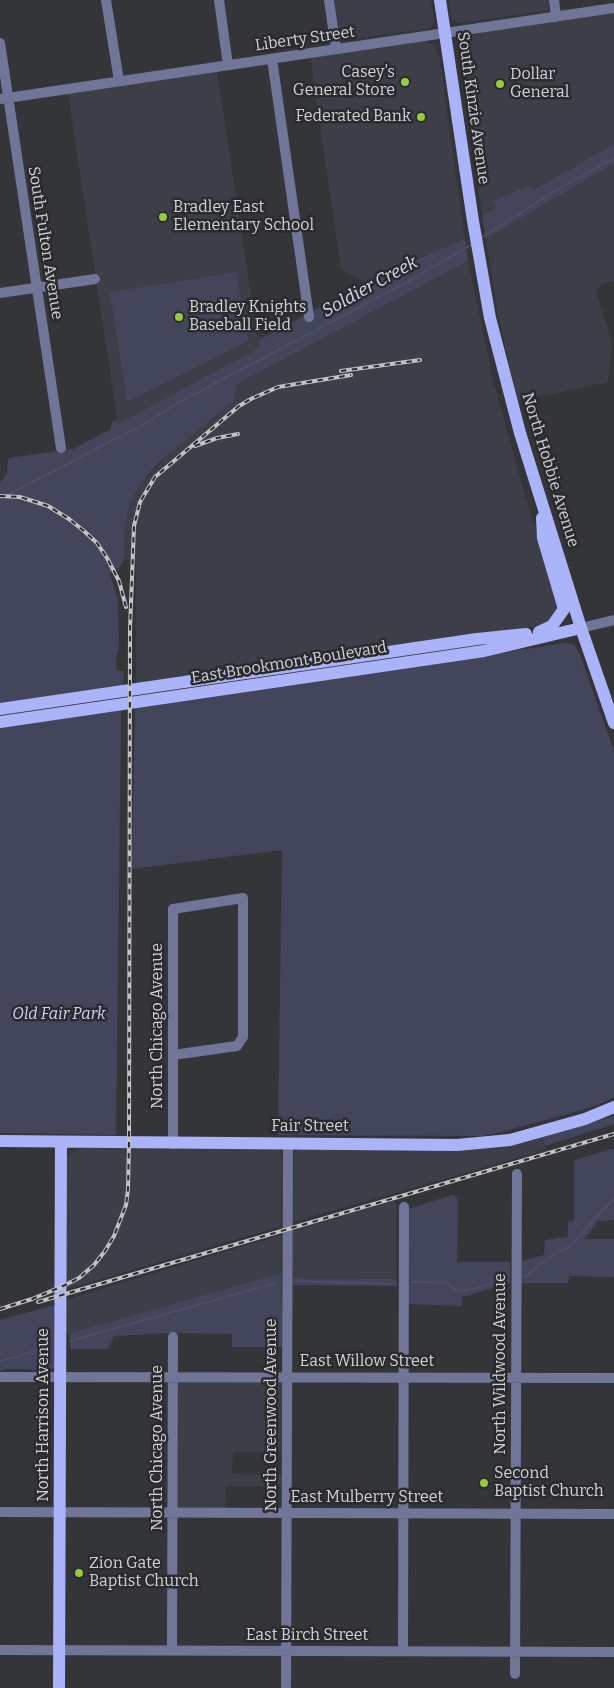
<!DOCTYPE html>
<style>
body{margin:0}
canvas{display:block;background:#343539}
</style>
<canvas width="614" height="1688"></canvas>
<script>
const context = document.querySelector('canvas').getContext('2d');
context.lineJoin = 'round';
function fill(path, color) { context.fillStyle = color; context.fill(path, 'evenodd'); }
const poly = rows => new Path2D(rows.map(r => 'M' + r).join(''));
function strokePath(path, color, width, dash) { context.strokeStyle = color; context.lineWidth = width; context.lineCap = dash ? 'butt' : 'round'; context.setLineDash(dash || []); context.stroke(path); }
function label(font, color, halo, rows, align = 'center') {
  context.font = font + ' Bitter,serif'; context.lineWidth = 5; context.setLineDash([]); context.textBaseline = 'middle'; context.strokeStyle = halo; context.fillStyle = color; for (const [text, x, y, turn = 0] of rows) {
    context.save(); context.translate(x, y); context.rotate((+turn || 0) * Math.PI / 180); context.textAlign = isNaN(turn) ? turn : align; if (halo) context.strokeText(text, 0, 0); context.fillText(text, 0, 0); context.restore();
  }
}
const built = poly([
 [335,0,431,0,434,21,434,25,427,29,346,40,343,39,339,33],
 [449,0,549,0,549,2,548,9,545,11,460,23,452,20],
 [614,12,614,144,532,190,531,185,492,201,496,208,482,215,459,43,461,41,473,35,485,32],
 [418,41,429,43,434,46,439,55,465,238,367,283,341,269,310,57],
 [217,71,259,348,118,425,68,94],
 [614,163,614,281,602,283,596,291,612,344,608,382,518,401,498,315,486,239],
 [468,261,493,380,526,499,559,603,559,610,544,625,136,685,136,560,124,559,125,525,130,503,141,483,237,384],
 [542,1137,546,1150,293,1222,294,1153,299,1149,478,1149,503,1146],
 [86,1147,276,1149,280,1150,282,1160,281,1226,64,1290,65,1161,72,1152],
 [395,1201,397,1207,396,1279,293,1278,293,1231],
 [281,1235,281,1273,64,1335,65,1300],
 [177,1380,282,1382,281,1452,233,1452,232,1474,281,1475,281,1486,226,1486,225,1508,177,1508]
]);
const green = poly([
 [614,144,614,163,486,239,482,215,496,208,492,201,531,185,533,190],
 [465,238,468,261,237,384,233,401,158,463,141,483,130,503,125,525,124,559,120,567,110,574,118,600,119,646,116,659,117,671,124,671,123,686,0,704,0,483,7,473,8,458,73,449,111,429,111,423,117,420,118,424,259,348,258,340,367,283],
 [236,272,248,341,127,402,110,292],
 [566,643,574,645,580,655,614,751,614,1097,602,1103,582,1110,501,1132,482,1136,278,1135,282,850,132,869,135,706],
 [121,709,116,1135,0,1133,0,725],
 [614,1116,614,1124,545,1146,542,1137],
 [611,1149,614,1149,614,1220,598,1221,585,1239,614,1239,614,1277,569,1276,568,1283,519,1283,519,1262,544,1255,545,1240,568,1237,568,1222,574,1220,574,1160],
 [452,1195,455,1195,458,1201,457,1262,510,1262,510,1283,462,1297,462,1306,405,1304,408,1209],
 [281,1273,283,1347,232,1347,232,1334,166,1333,114,1336,108,1349,70,1349,70,1333],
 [293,1278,396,1279,397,1286,293,1285],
 [54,1305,54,1368,48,1370,6,1369,0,1371,0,1320]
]);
const stream = poly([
 [481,238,550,194,614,158],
 [0,499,144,424,178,403,407,282,471,245],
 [526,1276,548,1258,570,1246,614,1198],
 [298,1281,391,1284],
 [412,1282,446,1283,458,1291,464,1291,505,1280],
 [70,1341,276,1283],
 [0,1361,16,1357,47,1346]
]);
const minor = poly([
 [106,0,119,81],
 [219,0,228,65],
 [329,0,336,49],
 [554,0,556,17],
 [0,43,61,448],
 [272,59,309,317],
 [0,99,614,8],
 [0,293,95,279],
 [581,628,614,620],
 [173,1144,173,909,243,898,243,1037,237,1046,173,1055],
 [0,1377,614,1378],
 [0,1512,614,1514],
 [0,1650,614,1652],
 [172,1650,173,1337],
 [403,1651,404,1207],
 [515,1674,517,1174],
 [286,1688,288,1143]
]);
const major = poly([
 [440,0,473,221,490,318,520,433,581,628,614,723],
 [539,632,552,626,564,609,543,538,542,518],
 [0,709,477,639,526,634],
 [0,722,484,651,581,628],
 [0,1141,457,1145,510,1140,585,1119,614,1107],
 [59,1688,61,1142]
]);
const rail = poly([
 [341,371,420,360],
 [195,446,217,438,238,434],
 [0,496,20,497,48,506,69,519,84,531,97,543,107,558,119,581,126,607],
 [38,1302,614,1134],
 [0,1309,32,1299,61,1287,79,1278,94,1265,105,1251,114,1236,126,1205,128,1189,129,1143,130,629,134,526,140,502,155,477,239,406,251,399,278,387,351,375]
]);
const markers = [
 [405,82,5,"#93cd3d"],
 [500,84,5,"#93cd3d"],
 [421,117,5,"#93cd3d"],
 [163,217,5,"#93cd3d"],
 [179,317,5,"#93cd3d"],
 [484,1483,5,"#93cd3d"],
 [79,1573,5,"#93cd3d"]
];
const streetNames = [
 ["Liberty Street",305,39,-8],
 ["South Kinzie Avenue",473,108,82],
 ["South Fulton Avenue",45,243,81],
 ["North Hobbie Avenue",550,470,73],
 ["East Brookmont Boulevard",289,663,-9],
 ["North Chicago Avenue",158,1026,-90],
 ["Fair Street",310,1127],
 ["East Willow Street",367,1362],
 ["North Wildwood Avenue",501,1364,-90],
 ["North Harrison Avenue",44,1415,-90],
 ["North Greenwood Avenue",272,1415,-90],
 ["North Chicago Avenue",158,1448,-90],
 ["East Mulberry Street",367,1498],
 ["East Birch Street",307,1636]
];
const poiNames = [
 ["Casey's",395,73,"right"],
 ["General Store",395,91,"right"],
 ["Dollar",510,75],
 ["General",510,93],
 ["Federated Bank",411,117,"right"],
 ["Bradley East",173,208],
 ["Elementary School",173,226],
 ["Bradley Knights",189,308],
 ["Baseball Field",189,326],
 ["Second",494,1474],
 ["Baptist Church",494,1492],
 ["Zion Gate",89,1564],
 ["Baptist Church",89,1582]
];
const parkNames = [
 ["Old Fair Park",59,1015]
];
const waterNames = [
 ["Soldier Creek",370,287,-29]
];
fill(built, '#3c3e48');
fill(green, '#43465a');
strokePath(stream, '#4d4d63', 2);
strokePath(minor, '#717597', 10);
strokePath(major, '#abb3f9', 12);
strokePath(rail, '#c2c2c5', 4);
strokePath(rail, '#2a2b2f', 2, [5.5]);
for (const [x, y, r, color] of markers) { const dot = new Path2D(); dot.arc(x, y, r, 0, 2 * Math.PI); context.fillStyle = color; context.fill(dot); strokePath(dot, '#2a2b2f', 2); }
label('16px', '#d3d3d6', '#2a2b2f', streetNames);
label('16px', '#d3d3d6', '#2a2b2f', poiNames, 'left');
label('italic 16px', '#ced4f9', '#2a2b2f', parkNames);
label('italic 18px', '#d8dcf5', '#2a2b2f', waterNames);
</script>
